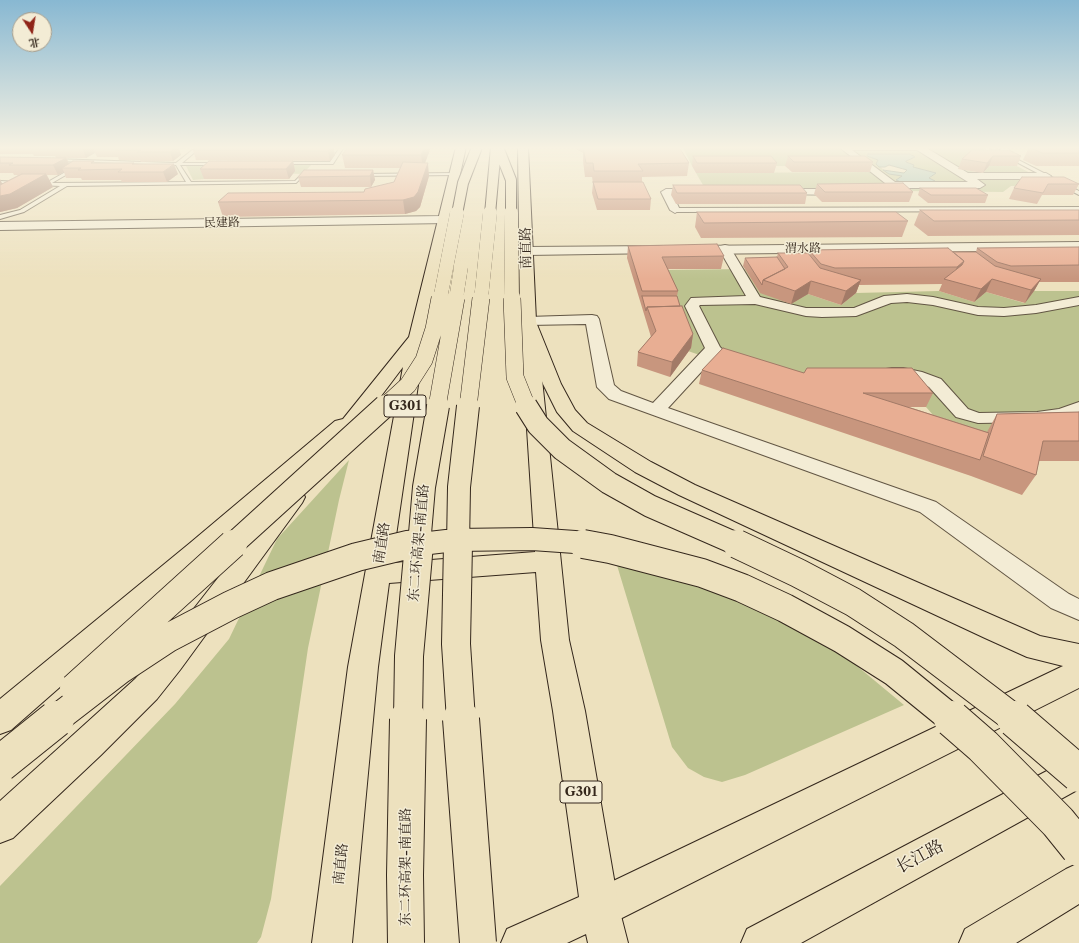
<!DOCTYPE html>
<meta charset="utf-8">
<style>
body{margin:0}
#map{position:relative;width:1079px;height:943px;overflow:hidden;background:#ede1be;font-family:"Libre Caslon Text","Noto Serif SC",serif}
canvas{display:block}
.north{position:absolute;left:12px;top:12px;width:40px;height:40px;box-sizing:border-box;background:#f3ecd5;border:1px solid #a79d8b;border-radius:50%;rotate:168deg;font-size:11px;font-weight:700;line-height:16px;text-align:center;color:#34271c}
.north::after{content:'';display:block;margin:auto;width:14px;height:18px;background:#8f2418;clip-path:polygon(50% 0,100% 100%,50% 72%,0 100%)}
</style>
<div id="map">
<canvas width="1079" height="943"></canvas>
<div class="north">北</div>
</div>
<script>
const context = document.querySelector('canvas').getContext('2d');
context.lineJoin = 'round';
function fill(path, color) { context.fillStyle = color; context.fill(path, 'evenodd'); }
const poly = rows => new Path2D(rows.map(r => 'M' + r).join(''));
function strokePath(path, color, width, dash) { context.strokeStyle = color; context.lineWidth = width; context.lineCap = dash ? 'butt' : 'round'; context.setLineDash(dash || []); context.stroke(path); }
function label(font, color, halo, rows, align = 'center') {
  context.font = font + ' "Libre Caslon Text","Noto Serif SC",serif'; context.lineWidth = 3; context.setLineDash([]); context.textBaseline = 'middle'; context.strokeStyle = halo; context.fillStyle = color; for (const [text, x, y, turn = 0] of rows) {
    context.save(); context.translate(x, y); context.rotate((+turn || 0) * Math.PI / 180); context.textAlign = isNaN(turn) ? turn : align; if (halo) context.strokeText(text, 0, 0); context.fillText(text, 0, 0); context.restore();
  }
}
const green = poly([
 [923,147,936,149,939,147,980,147,1005,160,968,160,959,169,983,173,989,166,1017,166,1053,185,1011,186,1003,192,901,191,893,185,925,185,924,184,935,181,929,179,935,173,912,167,914,165,905,161,915,157,910,154,868,154,867,156,878,160,877,164,889,174,902,176,896,180,905,184,888,185,897,191,707,192,696,173,870,172,862,166,692,166,683,148],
 [312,164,303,174,213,171,204,179,193,180,186,166],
 [745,269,760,293,808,294,841,305,856,293,939,291,974,302,986,292,1024,303,1034,291,1079,291,1079,431,986,433,933,415,926,407,803,382,720,362,688,351,691,348,660,270],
 [349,460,339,500,308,648,271,899,261,937,257,943,0,943,0,886,175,704,229,639,277,539],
 [616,562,680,578,732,597,787,622,851,661,904,705,745,775,722,782,704,777,688,768,672,747]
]);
const water = poly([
 [868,154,910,154,915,157,906,161,906,162,914,165,913,167,936,173,929,178,935,181,924,184,905,184,896,180,902,176,889,174,883,170,904,173,907,170,889,165,885,167,879,167,876,164,878,160,867,156,868,154]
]);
const service = poly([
 [196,147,201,147,182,163,220,163,222,164,220,165,180,165,191,182,295,181,301,175,313,176,302,177,296,183,67,186,24,212,0,219,0,215,20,210,60,186,38,185,36,183,46,183,76,166,78,168,52,183,186,182,176,165,54,161,52,159,176,163,196,147],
 [340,147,344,147,333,164,280,164,278,163,280,162,330,162,340,147],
 [988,147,993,147,1079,191,1079,195,988,147],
 [454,173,456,175,361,176,359,175,361,174,454,173],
 [0,181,18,182,20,183,18,184,0,183,0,181],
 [1079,207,1079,211,675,212,672,210,675,208,1079,207]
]);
const minor = poly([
 [839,147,925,147,968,173,1046,173,1051,176,1046,179,977,179,985,185,980,188,893,188,890,187,839,147],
 [852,150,917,150,968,182,895,182,852,150],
 [666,189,699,189,704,192,699,195,673,195,680,210,675,213,670,210,661,192,666,189],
 [779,189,843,189,848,192,843,195,775,194,774,192,775,190,779,189],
 [725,245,729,246,731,249,760,297,806,308,854,308,884,296,907,294,933,297,978,307,1004,308,1036,305,1079,297,1079,305,1036,313,1004,316,978,315,933,305,907,302,891,303,856,316,822,317,806,316,755,304,700,305,699,306,720,347,724,351,748,359,750,362,748,365,742,367,714,358,668,408,936,502,1069,594,1079,599,1079,620,1051,608,920,512,609,399,597,387,586,324,528,325,523,324,521,321,523,318,528,317,592,315,597,316,599,319,614,385,621,391,653,403,705,348,685,306,691,298,746,296,719,249,721,246,725,245],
 [892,368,903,368,922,372,941,379,968,409,979,413,1037,412,1059,409,1079,402,1079,414,1063,419,1037,422,978,423,956,417,929,387,917,381,886,377,884,373,886,369,892,368]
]);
const tertiary = poly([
 [443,216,447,217,449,220,447,223,0,230,0,222,443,216],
 [1079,242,1079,250,690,254,685,253,683,250,685,247,690,246,1079,242],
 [658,246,663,247,665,250,663,253,527,255,522,254,520,251,522,248,527,247,658,246]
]);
const primary = poly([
 [528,317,534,319,536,322,561,384,575,410,587,423,651,462,695,485,1040,636,1079,644,1079,688,614,922,600,927,586,922,581,908,586,894,1063,666,1027,657,985,638,679,495,635,472,573,431,557,412,543,384,520,322,522,319,528,317],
 [1079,754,1079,789,801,943,741,943,747,929,1079,754],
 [1079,863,1079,904,1016,943,959,943,965,929,1066,869,1079,863]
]);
const trunk = poly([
 [456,147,466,147,425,337,392,563,535,552,520,321,518,147,528,147,536,321,569,640,585,711,619,908,628,943,588,943,586,934,567,943,501,943,507,929,579,897,553,711,541,640,536,572,389,583,378,667,352,943,312,943,348,667,403,367,341,449,334,451,327,449,208,557,11,730,0,734,0,699,190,543,335,421,343,419,409,337,456,147],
 [294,489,302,491,305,497,302,503,180,670,157,699,101,755,13,838,0,843,0,801,135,679,160,652,286,491,294,489]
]);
const trunkBridgeFar5 = poly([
 [498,147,511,180,511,214],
 [457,214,463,183,477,147],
 [490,214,496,147]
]);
const trunkBridgeFar4 = poly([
 [511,213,512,299],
 [440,299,457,213],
 [456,299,461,267],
 [481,299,490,213]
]);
const trunkBridgeFar3 = poly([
 [512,298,515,377,527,407],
 [384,407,408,385,424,360,434,329,440,298],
 [437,407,456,298],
 [468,407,481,298]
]);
const trunkBridgeFar2 = poly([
 [526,406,538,425,562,449,609,483,650,506,739,545],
 [232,545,385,406],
 [412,545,455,540,532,539,575,542,588,545],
 [419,545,424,487,438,406],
 [458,545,459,487,468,406]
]);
const trunkBridgeFar1 = poly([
 [458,544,456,644,461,720],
 [583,544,610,549,702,573,742,588,785,608,842,639,894,672,953,720],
 [737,544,798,573,853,602,904,635,1016,720],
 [74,688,233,544],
 [55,720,121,669,168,638,231,605,272,586,357,557,407,545,421,544],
 [408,720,409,656,419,544]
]);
const trunkBridge = poly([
 [461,719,478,943],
 [952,719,983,746,1058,822,1079,848],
 [1015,719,1079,774],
 [0,764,56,719],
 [406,943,405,875,408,719]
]);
const wall = poly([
 [0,147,185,147,183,149,179,149,181,155,173,161,141,162,140,160,119,160,118,157,97,157,95,153,86,158,67,158,69,164,94,161,95,163,135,164,178,174,167,182,122,182,121,180,82,180,81,178,66,178,64,172,58,175,47,175,53,187,17,208,0,212,0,179,2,184,18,175,14,175,13,173,0,173,0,157,56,158,55,156,34,156,33,154,0,154],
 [197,147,333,147,335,155,330,161,196,160,193,150],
 [431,147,425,163,429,176,420,207,416,211,405,214,223,217,218,202,364,192,394,182,400,168,345,168,342,155],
 [576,147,679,147,689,163,687,176,642,177,642,182,651,199,650,210,597,210,592,193,593,183,592,177,585,177,583,161,583,153,576,149],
 [682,147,754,147,754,148,683,148],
 [766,147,838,147,838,148,767,148],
 [923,147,939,147,936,149],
 [1029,147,1079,153,1079,166,1036,166,1023,160],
 [972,150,1021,156,1017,166,989,166,983,173,958,169,962,159],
 [693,156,777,163,774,173,696,173,692,166],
 [788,156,873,162,870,172,792,172,785,166],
 [293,161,295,171,289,179,204,179,200,169],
 [373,170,375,180,371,187,301,187,298,177],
 [1022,177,1079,184,1073,195,1042,195,1037,204,1009,199,1014,188],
 [817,184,913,192,909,202,822,202,814,194],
 [673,185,807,193,805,204,676,204,671,195],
 [920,188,988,195,985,203,928,203,918,195],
 [920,210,1079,210,1079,235,928,236,914,225],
 [697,212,908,221,902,237,701,238,695,227],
 [628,246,724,256,721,269,668,269,678,291,677,296,680,306,693,334,691,348,670,377,637,366,638,352,651,337,627,258],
 [1079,247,1079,282,1039,282,1034,291,1025,303,986,292,974,302,939,291,942,284,859,285,856,293,841,305,808,294,791,304,760,293,743,266,745,258,777,257,778,253,808,253,809,250,976,252,977,248],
 [702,370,804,373,933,393,926,407,909,407,987,432,997,414,1079,412,1079,461,1039,461,1036,475,1022,495,971,476,699,384]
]);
const shadedWall = poly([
 [84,147,96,147,93,148,95,153,86,158,82,148],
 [176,147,185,147,183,149,179,149,181,155,173,161,170,152],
 [331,147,333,147,335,155,330,161,328,151],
 [425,147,431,147,423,168,421,155],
 [993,156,989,166,983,173,987,163],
 [66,158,71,168,62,168,64,172,58,175,53,165],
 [293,161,295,171,289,179,286,169],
 [428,163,429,176,420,207,416,211,405,214,403,200],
 [174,164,178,174,167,182,163,172],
 [373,170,375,180,371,187,370,176],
 [46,174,53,187,17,208,0,212,0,196],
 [0,179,4,188,0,190],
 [964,261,957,278,951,280,957,267],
 [992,279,986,292,974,302,981,289],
 [1041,279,1034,291,1025,303,1031,290],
 [861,280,856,293,841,305,846,291],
 [811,281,808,294,791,304,795,291],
 [693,334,691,348,670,377,672,362]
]);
const building = poly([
 [54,147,84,147,82,148,52,148,54,147],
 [94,147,176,147,170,152,137,152,141,150,115,150,119,148,93,148,94,147],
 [197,147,331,147,328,151,193,150,197,147],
 [348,147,425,147,421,155,342,155,348,147],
 [586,147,679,147,689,163,638,164,643,171,594,171,593,163,586,163,583,148,586,147],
 [1030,147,1079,147,1079,153,1042,153,1030,147],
 [972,150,1009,150,1021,156,993,156,987,163,962,159,972,150],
 [693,156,771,156,777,163,697,163,693,156],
 [788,156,865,156,873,162,794,162,788,156],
 [0,157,66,158,53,165,9,165,13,163,0,163,0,157],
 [73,161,94,161,91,163,134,163,132,164,174,164,163,172,118,172,122,169,78,170,81,168,62,168,73,161],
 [209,161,293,161,286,169,200,169,209,161],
 [403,162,428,163,418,192,414,197,403,200,218,202,228,193,364,192,365,189,394,182,403,162],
 [304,170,373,170,370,176,298,177,304,170],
 [22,174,46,174,10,194,0,196,0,185,22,174],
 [1022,177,1064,177,1079,184,1048,184,1043,193,1014,188,1022,177],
 [593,182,643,182,651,199,598,199,593,182],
 [903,183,913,192,825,192,817,184,903,183],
 [673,185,800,185,807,193,677,193,673,185],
 [920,188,976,188,988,195,931,195,920,188],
 [920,210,1079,210,1079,220,934,221,920,210],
 [697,212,896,212,908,221,704,223,697,212],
 [717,244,724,256,662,257,678,291,642,291,628,246,717,244],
 [1079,247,1079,265,1011,266,997,262,977,248,1079,247],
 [948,248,964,261,957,267,835,268,821,264,809,250,948,248],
 [953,252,976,252,995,266,1041,279,1031,290,992,279,981,289,944,279,962,265,964,261,953,252],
 [778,253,808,253,820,268,861,280,846,291,811,281,795,291,763,280,788,267,778,253],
 [777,257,785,269,763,280,762,285,745,258,777,257],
 [642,296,677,296,680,306,647,307,646,311,642,296],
 [682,306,693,334,672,362,638,352,656,331,647,307,682,306],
 [723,348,804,373,807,368,912,368,933,393,863,393,989,433,980,460,702,370,723,348],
 [1079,412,1079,441,1043,441,1036,475,983,456,997,414,1079,412]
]);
const farStreetnames = [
 ["民建路",222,223,-1],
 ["渭水路",803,249]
];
const shields = [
 [405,406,42],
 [581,792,42]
];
const shieldNames = [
 ["G301",405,406],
 ["G301",581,792]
];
const streetNames = [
 ["南直路",526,248,-91],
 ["南直路",382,543,-81],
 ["东二环高架-南直路",419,543,-85],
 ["南直路",341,864,-84],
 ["东二环高架-南直路",406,867,-90]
];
const nearStreetnames = [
 ["长江路",920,857,-28]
];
fill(green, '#bcc28f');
fill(water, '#99beb0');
strokePath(water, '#718275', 1);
strokePath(service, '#625644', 2);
strokePath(minor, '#625644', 2);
strokePath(tertiary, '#625644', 2);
strokePath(primary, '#34271c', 2);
strokePath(trunk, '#34271c', 2);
fill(service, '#f3ecd5');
fill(minor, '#f3ecd5');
fill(tertiary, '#f3ecd5');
fill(primary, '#ede1be');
fill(trunk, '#ede1be');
strokePath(trunkBridgeFar5, '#34271c', 12, []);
strokePath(trunkBridgeFar4, '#34271c', 14, []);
strokePath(trunkBridgeFar3, '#34271c', 18, []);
strokePath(trunkBridgeFar2, '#34271c', 24, []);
strokePath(trunkBridgeFar1, '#34271c', 30, []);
strokePath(trunkBridge, '#34271c', 38, []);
strokePath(trunkBridgeFar5, '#ede1be', 10);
strokePath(trunkBridgeFar4, '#ede1be', 14);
strokePath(trunkBridgeFar3, '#ede1be', 17);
strokePath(trunkBridgeFar2, '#ede1be', 22);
strokePath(trunkBridgeFar1, '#ede1be', 28);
strokePath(trunkBridge, '#ede1be', 36);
fill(wall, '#c8967e');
fill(shadedWall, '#a27a67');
fill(building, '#e8ae93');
strokePath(building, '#a27a67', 1);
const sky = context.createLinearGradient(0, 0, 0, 279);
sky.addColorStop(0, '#88b8d2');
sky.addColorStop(0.53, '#f7f2e2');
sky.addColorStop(1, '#f7f2e200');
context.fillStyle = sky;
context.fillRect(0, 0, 1079, 279);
label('12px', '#34271c', '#f3ecd5', farStreetnames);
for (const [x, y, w] of shields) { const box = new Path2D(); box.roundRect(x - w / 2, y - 11, w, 22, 3); context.fillStyle = '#f3ecd5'; context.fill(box); strokePath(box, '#34271c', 1); }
label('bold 13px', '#34271c', null, shieldNames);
label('14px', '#34271c', '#f3ecd5', streetNames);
label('17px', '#34271c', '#f3ecd5', nearStreetnames);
</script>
